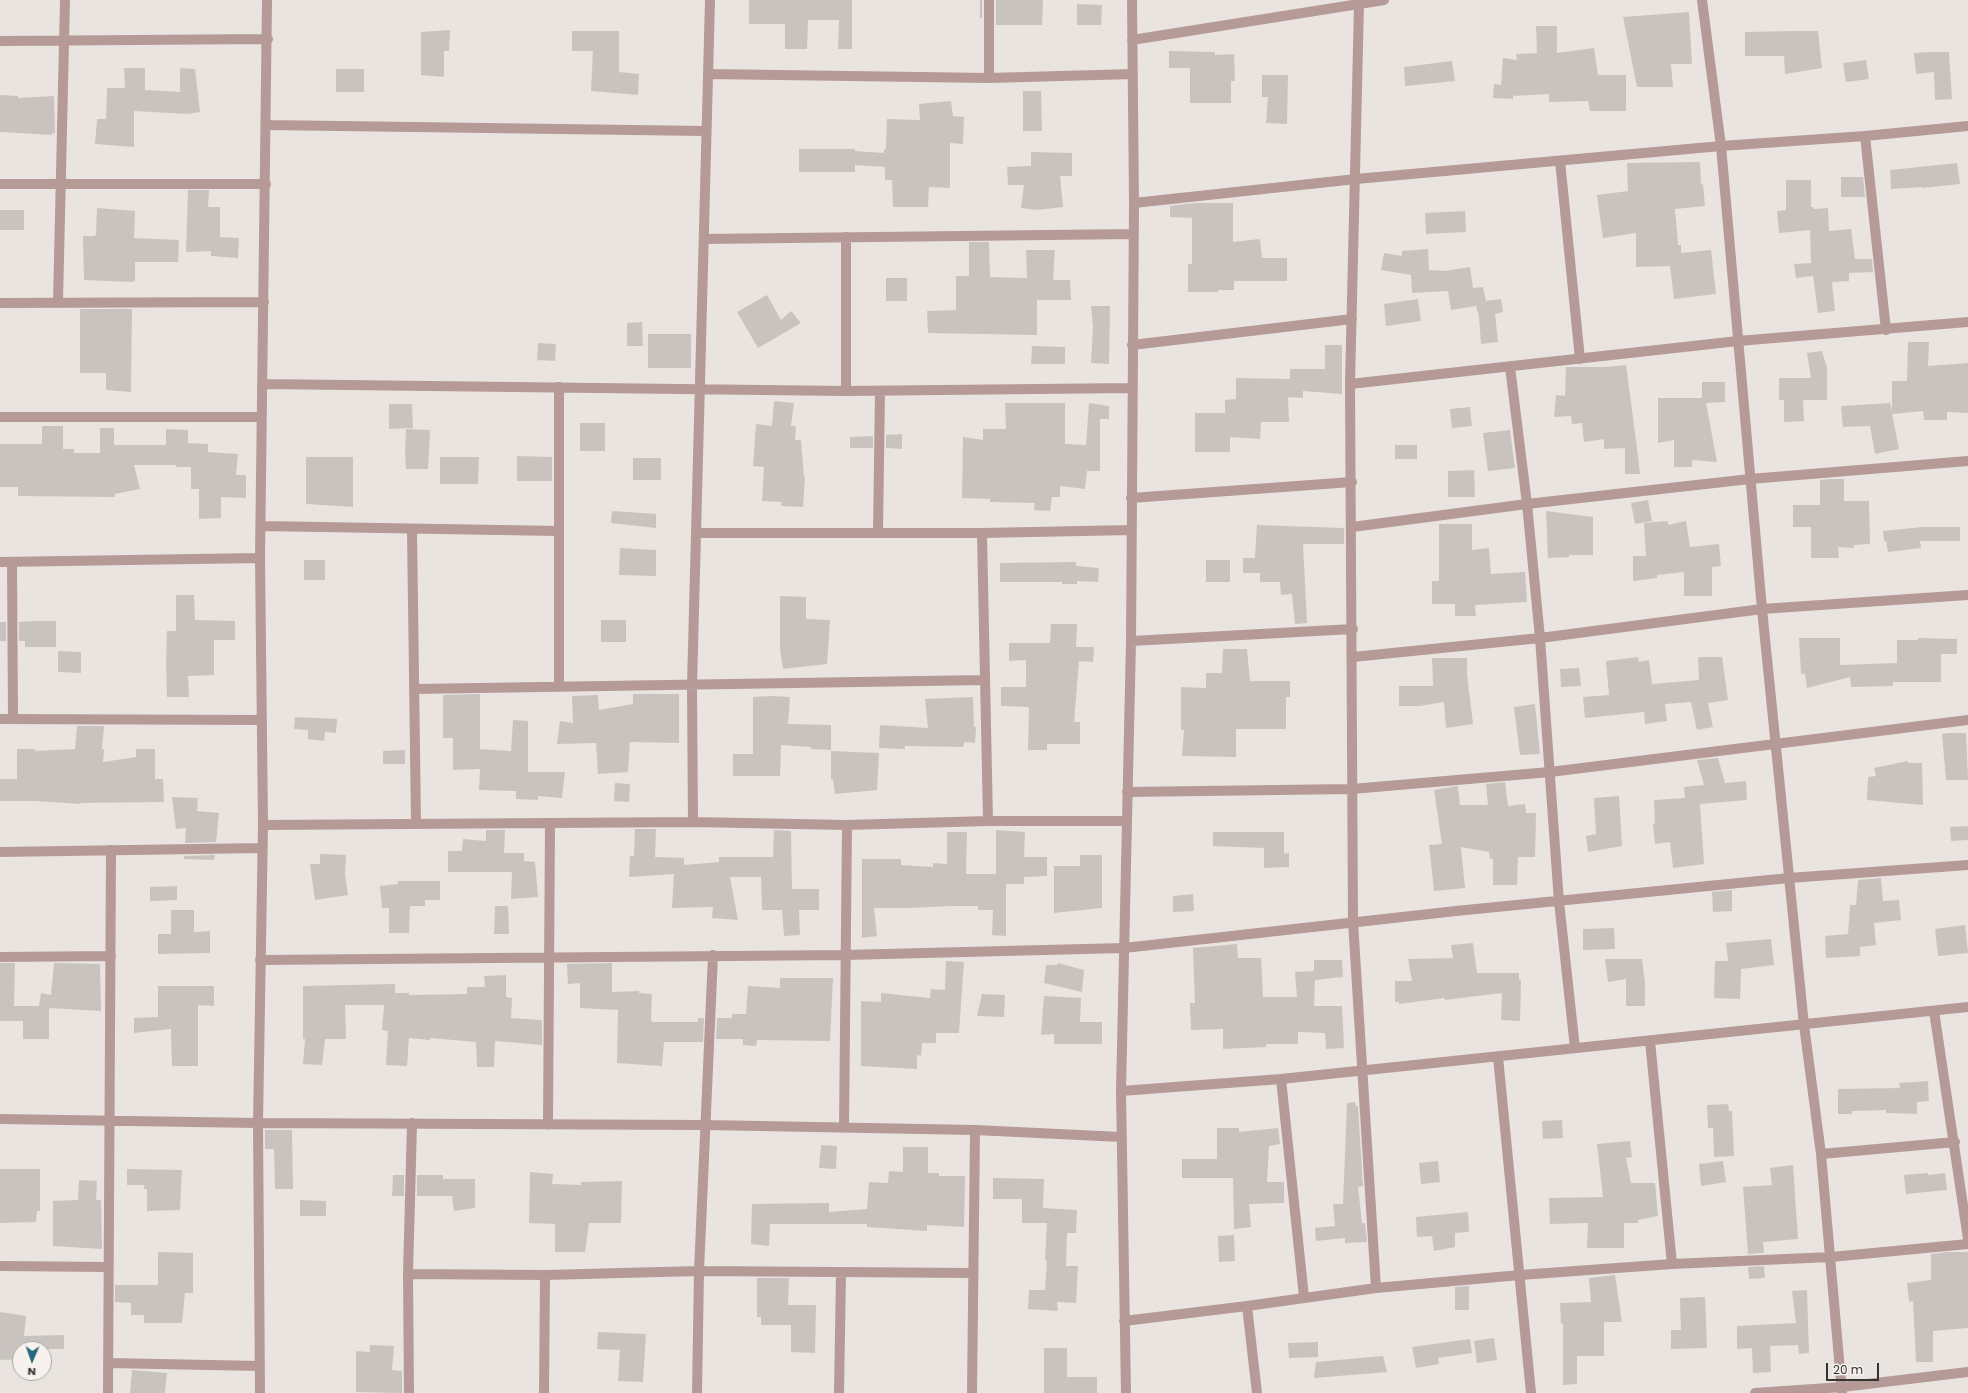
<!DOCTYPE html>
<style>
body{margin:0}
#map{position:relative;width:1968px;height:1393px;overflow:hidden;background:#eae4e0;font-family:Poppins,sans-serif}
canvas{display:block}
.north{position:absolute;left:12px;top:1341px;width:40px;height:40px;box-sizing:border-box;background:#f7f2ee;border:1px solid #aaa6a3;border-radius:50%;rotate:182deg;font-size:11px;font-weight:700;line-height:16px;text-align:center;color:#363432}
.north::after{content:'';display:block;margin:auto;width:14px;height:18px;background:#26697b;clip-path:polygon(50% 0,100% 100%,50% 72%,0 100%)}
.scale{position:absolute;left:1826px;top:1363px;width:53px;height:18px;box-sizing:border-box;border:2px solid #363432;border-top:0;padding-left:5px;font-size:12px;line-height:14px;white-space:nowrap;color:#363432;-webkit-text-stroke:3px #f7f2ee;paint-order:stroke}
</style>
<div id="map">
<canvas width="1968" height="1393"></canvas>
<div class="north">N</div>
<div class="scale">20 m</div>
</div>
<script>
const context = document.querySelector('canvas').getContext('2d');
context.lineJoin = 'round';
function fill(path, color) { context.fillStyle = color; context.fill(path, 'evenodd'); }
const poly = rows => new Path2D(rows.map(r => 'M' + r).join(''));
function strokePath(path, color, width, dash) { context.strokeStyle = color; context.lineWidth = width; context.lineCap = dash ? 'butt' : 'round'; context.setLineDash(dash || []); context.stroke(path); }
const building = poly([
 [749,0,852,0,852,49,838,49,839,20,808,20,807,49,785,49,785,24,749,24],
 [980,0,982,0,982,18,980,18],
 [996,0,1043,0,1042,25,996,25],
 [1077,4,1102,5,1101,25,1077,25],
 [1689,12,1692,64,1671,64,1673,87,1637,87,1623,17],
 [1536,26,1557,26,1557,53,1594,48,1598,75,1626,75,1626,111,1590,111,1588,101,1549,102,1549,94,1513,96,1513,99,1493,98,1494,84,1501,85,1503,58,1517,60,1516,54,1537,53],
 [450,30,449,51,444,51,444,77,421,75,421,32],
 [572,31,619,31,619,72,639,74,638,95,591,91,593,51,572,51],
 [1793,31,1818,31,1822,68,1785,74,1784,56,1745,56,1745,32],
 [1169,51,1215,52,1215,55,1234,54,1235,81,1231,81,1231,103,1190,103,1190,68,1169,68],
 [1931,52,1949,52,1952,99,1935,100,1934,72,1916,74,1914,53],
 [1866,60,1869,79,1846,82,1843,63],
 [1452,61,1455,81,1405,86,1404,67],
 [124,68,145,68,145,90,180,92,180,68,195,69,200,112,188,114,134,111,134,147,95,144,97,119,106,119,107,88,125,88],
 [336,69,364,69,364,92,336,92],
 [1262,75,1288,75,1287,124,1266,123,1268,97,1262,97],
 [1023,91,1041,91,1042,131,1023,131],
 [0,95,18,96,18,98,54,96,55,133,52,133,52,135,0,132],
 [951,101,953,116,964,117,963,144,950,143,950,188,929,187,928,207,893,207,892,180,885,180,885,167,855,165,855,172,799,172,799,149,855,149,855,151,884,153,884,149,886,149,887,119,920,120,919,104],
 [1031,152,1072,153,1072,176,1060,176,1063,207,1037,210,1021,208,1024,185,1008,185,1007,167,1031,166],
 [1700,162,1701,185,1703,184,1705,206,1675,209,1678,245,1681,245,1681,253,1711,250,1716,294,1674,299,1670,266,1636,267,1636,233,1603,238,1597,195,1628,191,1627,163],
 [1957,163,1960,184,1922,188,1922,187,1891,189,1890,170],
 [1841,177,1863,177,1865,197,1841,197],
 [1786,180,1811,180,1811,207,1813,207,1814,209,1828,208,1829,231,1851,229,1855,259,1872,259,1873,272,1849,273,1849,281,1832,282,1835,311,1818,313,1813,276,1796,278,1794,264,1811,263,1810,230,1779,233,1777,211,1786,210],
 [188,190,209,190,208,207,220,207,220,237,239,238,238,258,211,256,211,251,186,252],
 [1194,203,1233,203,1233,242,1260,239,1262,258,1287,258,1287,281,1234,281,1234,290,1218,290,1218,292,1188,292,1188,264,1192,264,1192,218,1170,217,1170,206],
 [97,208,135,211,134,238,179,240,178,262,135,262,135,281,132,282,84,280,83,236,95,236,96,234],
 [0,210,24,210,24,230,0,230],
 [1465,211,1466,232,1426,234,1425,213],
 [969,242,989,242,990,277,1027,278,1026,250,1055,250,1053,280,1070,280,1071,300,1037,300,1037,335,928,333,927,311,956,310,956,276,969,276],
 [1428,249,1429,270,1444,271,1470,267,1473,288,1483,287,1486,301,1501,299,1503,312,1495,314,1498,342,1481,344,1479,316,1476,306,1451,310,1448,291,1412,293,1411,275,1381,270,1384,253,1402,256,1402,251],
 [886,278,907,278,907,301,886,301],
 [767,295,781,320,791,311,801,323,758,348,737,312],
 [1418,299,1421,321,1386,326,1384,304],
 [1091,306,1110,306,1109,364,1091,363,1093,327],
 [80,309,132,309,131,392,106,390,106,373,80,373],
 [642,322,643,346,627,346,627,323],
 [648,334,691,334,691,368,648,368],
 [1908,342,1929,342,1928,366,1968,363,1968,413,1947,412,1947,420,1924,420,1923,411,1892,414,1899,449,1875,454,1870,426,1843,427,1841,406,1890,403,1892,411,1892,381,1907,381],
 [538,343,556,344,555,361,537,360],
 [1325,345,1342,345,1342,394,1303,391,1303,398,1288,397,1289,422,1261,422,1260,439,1230,437,1230,452,1195,452,1195,413,1225,413,1225,400,1236,399,1236,378,1290,379,1290,369,1325,369],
 [1032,346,1065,347,1065,364,1031,364],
 [1822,351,1827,368,1827,400,1803,400,1804,421,1784,422,1784,400,1779,400,1779,378,1811,378,1807,353],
 [1626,365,1637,448,1640,474,1625,474,1625,448,1604,449,1604,439,1584,442,1582,423,1572,424,1571,416,1554,417,1556,395,1565,396,1566,367,1605,367],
 [1702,382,1725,382,1725,402,1706,403,1717,462,1692,460,1692,467,1674,467,1674,440,1658,443,1658,398,1702,398],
 [774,401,794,403,791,426,796,426,795,440,801,440,804,477,805,477,803,507,781,506,782,502,762,501,764,467,753,466,756,424,772,426],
 [1005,403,1065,403,1065,444,1086,445,1089,403,1109,406,1109,419,1100,419,1100,471,1087,471,1085,489,1060,486,1060,497,1052,497,1050,511,1034,510,1035,503,990,502,990,499,962,498,963,437,983,440,983,429,1006,429],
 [389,404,412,404,413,428,389,429],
 [1470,407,1472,426,1452,428,1450,409],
 [580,423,605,423,605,451,580,451],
 [42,426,63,426,63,449,74,449,74,453,100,453,100,428,114,428,114,445,166,445,166,429,188,430,188,443,208,444,208,452,238,454,236,475,246,475,246,498,221,497,221,518,199,519,199,489,191,489,191,467,176,467,176,465,134,465,140,489,115,494,115,497,18,496,18,487,0,487,0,444,42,444],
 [406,429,430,430,428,469,406,469,405,450],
 [1510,430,1515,468,1488,471,1483,433],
 [902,434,902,449,886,448,886,435],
 [873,436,873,448,850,448,850,437],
 [1395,445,1417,445,1417,459,1395,459],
 [517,456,552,457,552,481,517,481],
 [306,457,353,457,353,507,306,504],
 [440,457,479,457,478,484,440,484],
 [633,458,661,458,661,480,633,480],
 [1474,470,1475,497,1448,497,1448,471],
 [1831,479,1844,479,1844,501,1869,501,1870,544,1854,545,1854,548,1838,547,1839,558,1811,558,1811,527,1793,527,1793,505,1820,505,1820,480],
 [1648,500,1652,521,1635,524,1631,503],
 [612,511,656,514,656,528,611,523],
 [1546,511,1593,517,1593,555,1569,555,1569,557,1548,558],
 [1668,521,1668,525,1686,521,1690,547,1719,544,1721,566,1712,567,1712,596,1684,596,1684,572,1657,575,1657,578,1633,581,1633,556,1646,556,1644,523],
 [1439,524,1472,524,1472,550,1489,548,1491,574,1525,572,1527,602,1475,605,1476,616,1455,616,1455,604,1432,604,1432,581,1439,581],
 [1257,525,1344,528,1344,544,1303,544,1307,623,1295,624,1292,594,1281,595,1280,582,1260,582,1260,573,1243,573,1243,558,1255,558],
 [1922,527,1960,527,1960,541,1920,541,1921,548,1888,552,1886,541,1884,541,1883,531],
 [620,548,656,550,656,576,619,575],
 [304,560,325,560,325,580,304,580],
 [1206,560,1230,560,1230,582,1206,582],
 [1076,562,1076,566,1099,568,1098,582,1077,581,1077,584,1062,584,1062,582,1000,582,1000,563],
 [176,595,194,595,195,620,235,621,235,640,214,640,214,675,188,676,189,697,167,697,166,663,167,631,176,631],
 [780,596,806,597,806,619,830,620,827,664,783,669,780,650],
 [601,620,626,620,626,642,601,642],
 [35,621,56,621,56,647,25,647,25,641,19,641,19,622],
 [0,622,6,622,6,641,0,641],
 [1051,624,1077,624,1076,647,1094,647,1093,662,1079,661,1074,722,1080,722,1080,744,1047,744,1047,750,1028,750,1029,707,1001,706,1001,687,1026,687,1026,660,1009,661,1009,643,1050,643],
 [1799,638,1840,638,1840,665,1897,663,1897,640,1918,640,1918,638,1957,639,1957,654,1941,654,1941,682,1893,682,1893,686,1851,687,1850,677,1807,688,1805,674,1801,674],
 [1223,649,1247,649,1250,681,1290,681,1290,697,1286,697,1286,729,1236,729,1236,757,1182,756,1184,730,1181,730,1181,687,1206,688,1206,673,1222,673],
 [58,651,81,652,81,673,58,672],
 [1638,657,1639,662,1649,660,1652,684,1699,680,1698,657,1722,657,1728,700,1708,703,1713,727,1697,730,1691,702,1665,704,1667,721,1645,724,1644,712,1585,718,1583,697,1609,695,1606,661],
 [1432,658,1467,658,1467,674,1473,724,1446,728,1444,702,1420,706,1399,706,1399,686,1433,686],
 [1579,668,1581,686,1561,687,1560,669],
 [480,694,480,749,511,751,513,720,528,721,528,772,565,772,562,798,538,796,538,800,516,799,516,791,479,790,480,769,453,770,453,738,443,738,443,695],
 [633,694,679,694,679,743,630,742,628,772,598,774,596,743,557,744,560,721,573,723,572,696,598,695,599,710,633,704],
 [772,696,790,697,788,724,831,725,831,750,811,749,811,747,781,745,780,776,733,776,733,754,753,754,753,697],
 [973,697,974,727,976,727,975,743,964,742,963,747,905,746,905,749,879,748,880,725,928,728,925,699],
 [1535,704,1540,754,1520,755,1514,707],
 [295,717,337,719,336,733,325,732,324,741,308,739,308,730,294,729],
 [77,726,104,726,102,749,104,749,103,762,136,757,136,749,155,749,155,779,163,779,164,802,81,803,80,804,35,801,0,801,0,779,17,779,17,749,35,749,35,751,75,749],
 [1948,733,1966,733,1968,780,1946,780,1942,734],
 [405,750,405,764,383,764,383,751],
 [831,751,879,753,877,790,835,794,833,779,831,779],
 [1718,758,1725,783,1746,781,1747,800,1700,804,1704,864,1673,868,1670,842,1655,844,1653,824,1655,823,1654,800,1685,798,1684,787,1704,785,1697,760],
 [1908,761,1908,763,1922,763,1923,805,1867,800,1868,777,1876,776,1874,768],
 [1505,782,1508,806,1525,804,1526,813,1536,813,1535,857,1518,857,1517,885,1493,885,1493,859,1490,859,1489,852,1461,847,1465,888,1434,891,1429,845,1442,844,1434,790,1458,786,1460,805,1488,805,1486,784],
 [615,783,630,784,629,802,614,801],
 [1619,796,1622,846,1588,852,1586,836,1596,834,1594,798],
 [172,797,198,798,197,811,219,813,216,842,185,843,186,828,176,829],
 [1968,826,1968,840,1951,841,1950,827],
 [635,829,656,829,655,857,684,858,684,865,719,862,719,857,773,857,774,830,791,831,792,889,819,889,819,910,799,910,800,935,784,936,782,910,762,910,761,877,730,877,738,920,712,918,713,907,672,908,674,874,629,877,630,856,634,856],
 [486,830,505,830,504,853,524,853,524,861,535,862,538,897,511,899,512,872,448,872,448,851,462,851,463,839,486,841],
 [996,830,1025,832,1024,857,1047,857,1047,876,1024,877,1024,884,1006,884,1006,936,992,935,993,910,978,910,978,906,951,906,908,908,874,908,877,936,862,938,862,859,901,859,901,865,933,867,933,863,947,864,947,832,967,832,966,874,996,874],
 [1213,832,1284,832,1284,854,1289,853,1289,867,1264,868,1264,848,1213,846],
 [320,854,346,855,345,874,348,895,315,900,310,864,320,864],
 [215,855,214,860,184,859,184,856],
 [1080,855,1102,855,1102,908,1054,913,1054,866,1080,866],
 [1881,878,1883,901,1899,900,1901,920,1874,923,1876,945,1860,947,1860,956,1826,958,1825,936,1848,934,1850,905,1856,905,1858,880],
 [398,881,440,881,440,900,425,900,425,906,410,906,409,933,389,933,389,908,382,908,380,886,398,884],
 [177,886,177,900,150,901,150,887],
 [1732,890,1732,911,1713,912,1712,892],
 [1193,894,1194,911,1173,912,1173,896],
 [495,906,508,906,509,934,494,934],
 [171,910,194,910,194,932,210,931,210,953,158,954,158,934,171,934],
 [1965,925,1968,953,1938,956,1935,929],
 [1614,928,1615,949,1583,950,1583,929],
 [1771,939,1774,965,1741,969,1740,999,1714,998,1715,961,1728,961,1726,943],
 [1473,943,1477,973,1519,973,1519,980,1521,980,1520,1021,1501,1020,1502,993,1445,1000,1444,998,1399,1004,1399,1002,1395,1002,1395,981,1412,981,1408,959,1453,958,1451,945],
 [1237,944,1238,958,1261,958,1263,997,1297,997,1295,972,1314,971,1314,960,1342,960,1343,977,1315,980,1314,1006,1342,1006,1344,1048,1326,1049,1325,1033,1298,1032,1298,1044,1266,1044,1266,1047,1223,1049,1223,1029,1191,1030,1190,1003,1195,1003,1193,948],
 [1605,959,1642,959,1645,983,1645,1006,1626,1006,1626,979,1608,982],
 [946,961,964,962,959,1033,936,1033,936,1043,922,1043,921,1056,917,1055,917,1069,861,1066,861,1001,881,1002,881,993,930,998,931,989,945,990],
 [0,963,15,963,14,1006,39,1006,41,993,51,995,54,963,100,964,101,1011,49,1008,49,1039,23,1039,23,1021,0,1021],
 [612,963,612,992,639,991,639,993,652,994,651,1020,653,1022,698,1022,698,1018,704,1018,703,1042,664,1042,662,1066,617,1063,618,1010,580,1008,580,983,568,984,567,964],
 [1058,963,1084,970,1082,992,1044,983,1046,965,1057,965],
 [506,975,506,997,512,998,511,1018,542,1020,542,1045,495,1041,494,1067,477,1067,476,1042,430,1038,430,1040,409,1038,407,1066,386,1065,388,1031,382,1030,384,1005,345,1005,346,1039,325,1039,322,1065,303,1064,305,1039,303,1039,303,986,395,984,395,993,409,993,409,995,467,994,467,987,485,987,484,976],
 [780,978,833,978,830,1041,757,1040,756,1046,743,1045,743,1039,716,1039,717,1018,732,1018,732,1014,746,1014,748,986,780,988],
 [158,986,214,986,214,1006,198,1005,198,1066,172,1066,171,1029,134,1033,134,1018,158,1017],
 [982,994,1005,995,1004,1017,977,1016],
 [1044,996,1081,998,1080,1022,1102,1022,1102,1044,1054,1044,1054,1034,1041,1035],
 [1928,1081,1929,1101,1917,1102,1917,1114,1886,1113,1886,1110,1852,1111,1852,1114,1838,1114,1838,1089,1900,1088,1899,1083],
 [1355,1102,1356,1106,1358,1106,1363,1186,1358,1187,1362,1223,1365,1223,1367,1242,1345,1243,1345,1238,1316,1241,1315,1228,1335,1226,1333,1204,1343,1204,1347,1103],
 [1728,1104,1729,1111,1732,1111,1734,1156,1714,1157,1713,1128,1708,1128,1707,1105],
 [1562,1120,1563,1138,1543,1139,1542,1121],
 [1217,1128,1239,1128,1239,1132,1278,1128,1280,1144,1269,1146,1267,1182,1284,1182,1284,1203,1249,1204,1251,1227,1234,1229,1233,1178,1182,1178,1182,1159,1217,1159],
 [265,1130,292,1130,293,1189,275,1189,274,1149,265,1149],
 [1630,1141,1632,1157,1626,1158,1631,1183,1655,1183,1658,1216,1638,1220,1638,1223,1624,1223,1624,1248,1587,1248,1588,1223,1550,1224,1549,1198,1603,1197,1597,1144],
 [821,1145,837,1146,836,1169,819,1168],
 [903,1147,928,1147,928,1173,939,1173,939,1176,965,1176,964,1227,927,1225,927,1231,867,1227,867,1224,770,1224,769,1246,751,1244,752,1204,829,1203,829,1212,867,1209,869,1182,888,1183,889,1171,903,1172],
 [1438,1161,1440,1182,1421,1184,1419,1163],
 [1723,1161,1726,1182,1701,1186,1699,1164],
 [1793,1165,1798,1239,1763,1242,1764,1253,1748,1254,1743,1187,1772,1185,1770,1168],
 [0,1169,40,1169,40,1211,37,1211,36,1222,0,1223],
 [127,1169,182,1170,180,1210,147,1211,147,1189,144,1189,144,1185,127,1185],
 [530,1172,553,1174,552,1184,581,1185,581,1182,622,1181,621,1223,589,1223,585,1252,555,1252,555,1224,529,1223],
 [1928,1173,1928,1175,1945,1173,1947,1190,1906,1194,1904,1175],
 [393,1175,404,1175,404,1196,392,1196],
 [417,1175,443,1175,443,1179,475,1179,475,1208,454,1211,452,1196,417,1196],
 [993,1178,1044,1179,1043,1208,1077,1210,1076,1233,1067,1233,1066,1266,1078,1266,1076,1303,1057,1302,1058,1311,1028,1309,1029,1290,1045,1290,1047,1261,1045,1260,1047,1223,1022,1223,1022,1199,993,1199],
 [79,1180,97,1181,96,1200,101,1200,102,1249,53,1246,53,1201,78,1200],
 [300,1200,326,1201,326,1216,300,1216],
 [1468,1212,1469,1232,1455,1233,1455,1247,1434,1251,1432,1236,1417,1237,1416,1217],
 [1234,1235,1235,1261,1219,1262,1218,1236],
 [158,1252,193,1253,193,1293,185,1293,182,1323,144,1323,144,1315,131,1315,131,1303,115,1302,115,1285,158,1285],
 [1947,1252,1968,1252,1968,1328,1933,1331,1933,1362,1916,1362,1913,1301,1909,1302,1907,1283,1931,1280,1931,1254],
 [1764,1266,1765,1278,1749,1279,1748,1267],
 [1615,1275,1622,1322,1604,1322,1604,1356,1577,1356,1577,1384,1563,1385,1563,1323,1561,1324,1560,1303,1591,1302,1589,1278],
 [757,1278,789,1278,788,1305,816,1305,815,1353,791,1352,791,1325,761,1325,761,1317,757,1317],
 [1469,1286,1469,1310,1455,1310,1455,1287],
 [1807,1290,1809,1353,1799,1354,1798,1345,1770,1346,1771,1372,1753,1373,1752,1348,1737,1349,1737,1326,1796,1323,1792,1291],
 [1705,1297,1707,1348,1671,1349,1671,1330,1681,1330,1680,1298],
 [0,1312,26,1316,24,1336,64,1335,64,1349,20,1349,20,1359,0,1360],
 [598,1332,646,1334,643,1382,618,1381,620,1350,597,1349],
 [1494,1338,1497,1360,1477,1363,1474,1341],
 [1470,1339,1472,1353,1438,1358,1439,1364,1416,1368,1412,1347],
 [1318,1342,1318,1357,1289,1358,1288,1343],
 [370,1345,394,1346,392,1370,402,1371,402,1393,356,1392,356,1351,370,1352],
 [1044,1348,1067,1348,1067,1377,1097,1377,1097,1393,1044,1393],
 [1383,1356,1387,1372,1314,1378,1316,1362],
 [132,1370,167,1373,165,1393,130,1393]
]);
const minor = poly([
 [1702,0,1721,146,1762,609,1804,1025,1821,1154,1842,1393],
 [1359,4,1350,384,1353,922,1376,1288],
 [1132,40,1384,0],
 [0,41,268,39],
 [708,74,989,78,1133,74],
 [989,78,989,0],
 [266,125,706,131],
 [1865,136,1886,330],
 [1560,161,1580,359],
 [0,184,266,184],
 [1134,203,1356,179,1721,146,1865,136,1968,126],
 [704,239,1133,234],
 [58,302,65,0],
 [0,303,264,302],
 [1132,345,1352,319],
 [1510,367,1527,504,1540,638,1559,902,1575,1048],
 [263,384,846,391,1132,388],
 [1350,384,1738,341,1968,322],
 [559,387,559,687],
 [846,391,846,237],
 [0,417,260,417],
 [1131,498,1352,482],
 [261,526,559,531],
 [1352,527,1527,504,1750,479,1968,461],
 [412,530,416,823],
 [696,533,982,533,1131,530],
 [878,533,880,391],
 [982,533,988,821],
 [0,562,260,558],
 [12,562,13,719],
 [1131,641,1353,629],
 [1353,657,1540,638,1762,609,1968,595],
 [414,689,985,680],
 [0,719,261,720],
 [1127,792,1352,789,1550,772,1968,720],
 [693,822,692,686,710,0],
 [263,825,693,822,847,825,988,821,1127,821],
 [0,852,262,848],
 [0,957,111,956],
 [260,960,845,955,1124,948,1456,911,1789,878,1968,865],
 [1934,1011,1968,1239],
 [1650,1041,1672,1264],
 [1498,1057,1531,1393],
 [1281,1079,1304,1297],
 [1121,1091,1281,1079,1968,1007],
 [0,1119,258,1123,706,1125,975,1130,1121,1137],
 [412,1123,408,1274,545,1275,699,1271,972,1273],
 [548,1125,550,823],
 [844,1128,847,825],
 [1821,1154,1955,1142],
 [0,1266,108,1267],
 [408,1274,409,1393],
 [1247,1306,1257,1393],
 [1124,1321,1247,1306,1376,1288,1520,1275,1672,1264,1831,1257,1968,1244],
 [108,1363,260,1366],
 [108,1393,111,850],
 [260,1393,258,1123,263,825,260,558,267,0],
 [544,1393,545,1275],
 [697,1393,699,1271,713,955],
 [839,1393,841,1273],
 [972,1393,975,1130],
 [1126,1393,1121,1091,1131,641,1134,203,1132,0],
 [1755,1393,1842,1387,1968,1372]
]);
fill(building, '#c9c3bf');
strokePath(minor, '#b59a97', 10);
</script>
